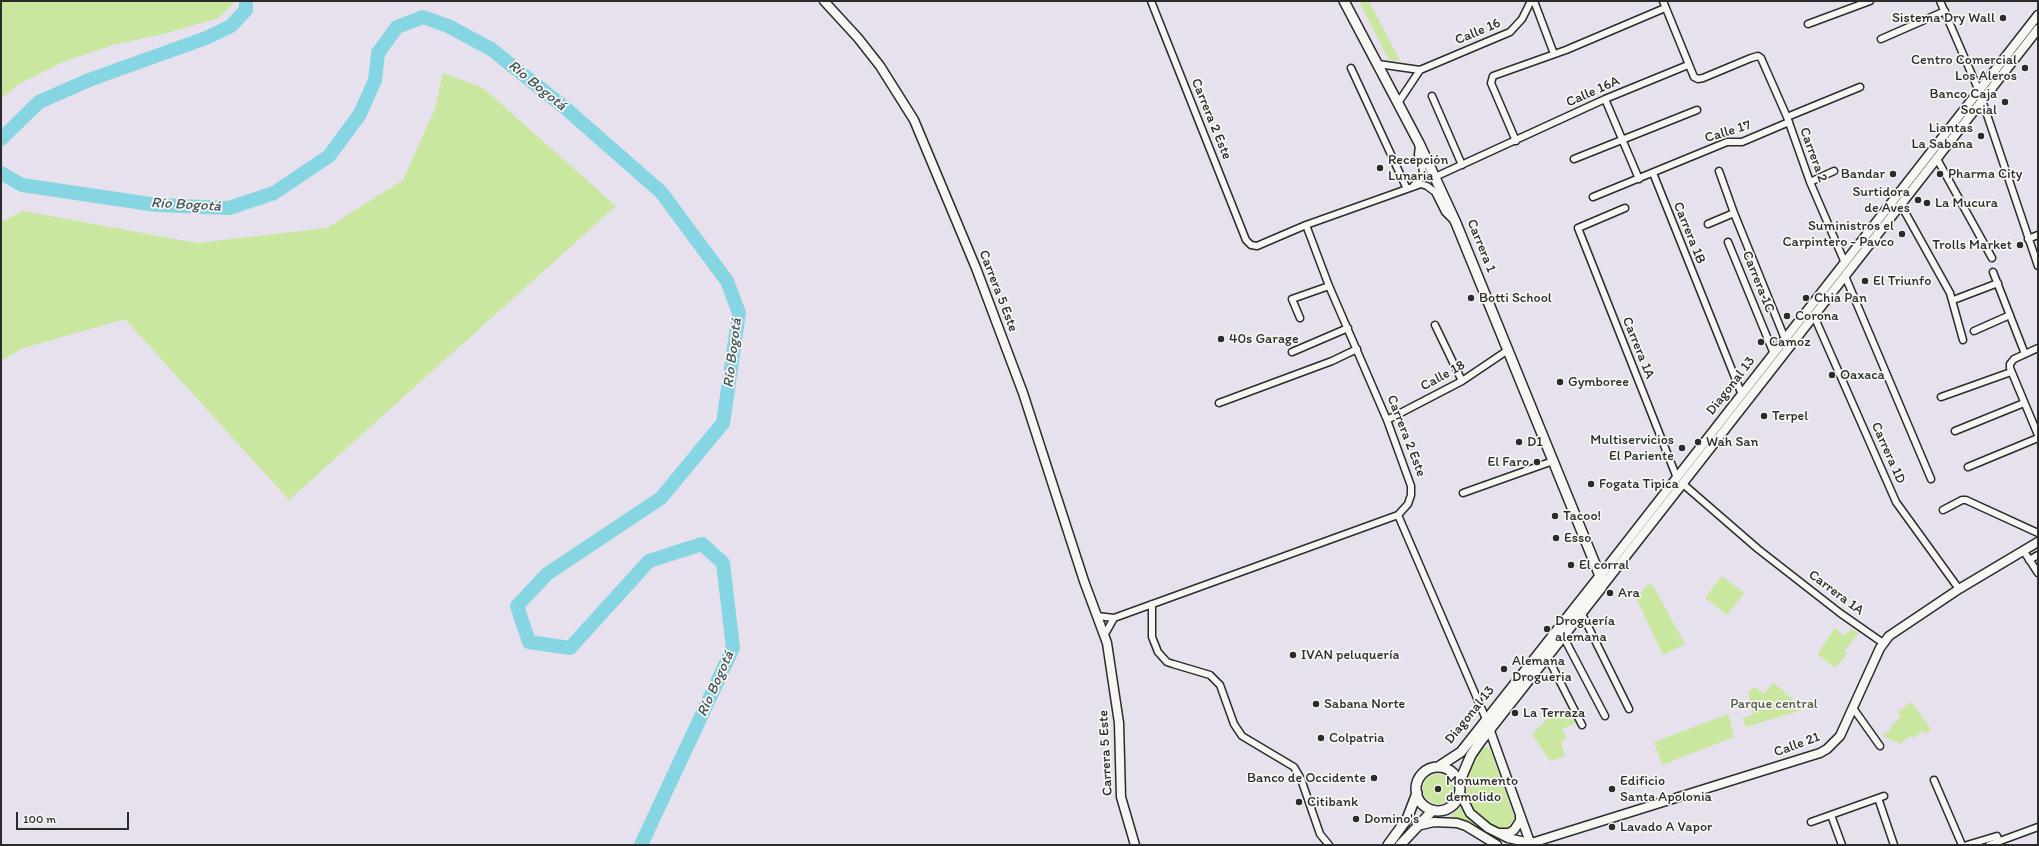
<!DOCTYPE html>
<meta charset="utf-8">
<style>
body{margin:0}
#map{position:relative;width:2039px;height:846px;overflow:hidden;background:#e7e1ed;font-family:Itim,sans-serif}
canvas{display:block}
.frame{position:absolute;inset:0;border:2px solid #2b2b2b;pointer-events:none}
.scale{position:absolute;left:16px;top:812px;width:113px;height:18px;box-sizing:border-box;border:2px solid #2b2b2b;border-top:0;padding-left:5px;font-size:12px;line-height:14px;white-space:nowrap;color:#2b2b2b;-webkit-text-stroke:3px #f6f6f2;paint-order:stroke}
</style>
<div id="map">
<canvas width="2039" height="846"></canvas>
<div class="frame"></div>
<div class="scale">100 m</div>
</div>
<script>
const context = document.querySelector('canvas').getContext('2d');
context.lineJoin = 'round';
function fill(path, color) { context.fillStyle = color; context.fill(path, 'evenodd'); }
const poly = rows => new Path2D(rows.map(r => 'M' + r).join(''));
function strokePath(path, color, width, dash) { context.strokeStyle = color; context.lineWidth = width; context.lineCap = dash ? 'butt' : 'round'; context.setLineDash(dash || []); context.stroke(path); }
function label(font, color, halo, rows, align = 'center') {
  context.font = font + ' Itim,sans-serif'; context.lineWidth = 3.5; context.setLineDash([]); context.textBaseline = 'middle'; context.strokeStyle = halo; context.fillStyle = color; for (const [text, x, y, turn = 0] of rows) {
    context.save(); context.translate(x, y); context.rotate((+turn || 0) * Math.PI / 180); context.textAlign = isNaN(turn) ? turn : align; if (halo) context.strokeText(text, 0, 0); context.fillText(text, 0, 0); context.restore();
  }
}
const green = poly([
 [1,1,233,1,234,3,218,18,167,33,113,45,65,61,19,84,1,98],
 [1359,1,1369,1,1400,61,1389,60],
 [443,73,483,88,616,206,289,500,125,319,23,348,1,361,1,222,23,211,197,243,327,228,403,180,435,109],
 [1722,576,1744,593,1727,615,1705,598],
 [1652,584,1685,644,1663,655,1636,598,1648,585],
 [1835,628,1845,636,1851,629,1859,633,1844,651,1847,654,1835,668,1817,654],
 [1773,683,1805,709,1746,727,1742,718,1753,715,1748,692,1755,687,1764,694],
 [1911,702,1931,729,1926,734,1923,731,1913,738,1910,736,1900,744,1882,736,1890,730,1891,726,1901,717,1897,713],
 [1569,707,1576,723,1562,729,1566,737,1561,743,1565,756,1550,761,1532,734,1546,720],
 [1728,714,1734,737,1662,765,1654,742],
 [1487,747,1490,749,1516,822,1512,829,1491,826,1477,815,1467,794,1469,772,1478,754,1483,748],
 '1423 789a15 15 0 1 1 30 0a15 15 0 1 1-30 0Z',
 [1462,804,1466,814,1476,826,1465,821,1450,818]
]);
const river = poly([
 [1,139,39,102,89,80,206,38,231,26,246,10,246,1],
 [1,173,22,185,157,205,229,208,274,193,329,156,360,114,375,80,378,53,397,27,423,17,448,26,491,49,564,107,661,192,727,281,739,313,723,423,661,498,547,574,517,606,529,642,570,648,649,561,702,544,723,563,733,648,641,845]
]);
const street = poly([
 [1151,1,1246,240,1251,245,1257,246,1306,225,1421,184,1427,186,1435,192,1445,212,1452,219],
 [1534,1,1554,54],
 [1663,1,1694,77,1698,79,1703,78,1751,58,1758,56,1761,58,1787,117,1810,182,1845,263],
 [1940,1,1979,91,2038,266],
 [1808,24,1870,1],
 [1881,39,1945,11],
 [1378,64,1420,70,1510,32,1522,19,1531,1],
 [1351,68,1407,189],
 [1432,96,1462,165],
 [1605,99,1639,179],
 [1398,103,1420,70],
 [1787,117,1860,87],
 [1516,141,1491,83,1493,76,1566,50,1665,8],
 [1574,159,1697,110],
 [1937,159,1992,258],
 [1719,171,1734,213,1785,339],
 [1653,173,1742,395],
 [1435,177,1605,99,1688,65],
 [1810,182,1834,171],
 [1414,185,1419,181,1423,173,1422,164,1418,155,1419,145],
 [1593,197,1727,142,1742,142,1789,122],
 [1901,205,1950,293,1963,340],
 [1625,208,1578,228,1677,478],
 [1708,224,1734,213],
 [2028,239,2038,235],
 [1728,242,1774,354],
 [1993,272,2025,354],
 [1845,276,1931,479],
 [1956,299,1998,283],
 [1814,316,1896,502,1959,589],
 [1300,318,1292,299,1329,286],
 [1435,325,1462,381],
 [1974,331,2010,315],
 [2038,348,2014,359,2010,364,2010,368,2038,435],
 [1292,352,1348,328],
 [1941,397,2011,372],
 [1219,403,1332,361,1357,349],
 [1387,420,1462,381,1508,350],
 [1955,431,2024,403],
 [1968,467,2038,438],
 [1683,484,1758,549,1840,613,1883,643],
 [1463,493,1553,461],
 [1943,510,1962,500,1966,500,2038,533],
 [1398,515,1486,719],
 [2023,550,2038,573],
 [2029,560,2038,555],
 [1152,604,1152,637,1158,652,1167,662,1173,664,1210,675,1220,685,1234,724,1242,736,1294,767,1301,779,1320,834,1329,845],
 [1581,612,1629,709],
 [1097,616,1114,618,1398,515,1408,504,1411,495,1411,486,1387,420,1329,286,1306,225],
 [1105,634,1114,618],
 [1563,636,1605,716],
 [1547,656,1582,725],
 [1853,708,1880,746],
 [1934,780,1962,845],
 [1878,798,1894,845],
 [1831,815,1842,845],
 [1811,822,1884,796],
 [1967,845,1997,836,1999,841],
 [1989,845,2038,827]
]);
const secondary = poly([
 [824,1,858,38,880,66,914,120,976,268,1023,393,1084,581,1107,643,1119,723,1121,797,1135,845],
 [1600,576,2038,15],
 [1601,588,2038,29],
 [1490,731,1531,845],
 [1460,793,1470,813,1488,828,1508,838,1530,843],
 [1417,826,1434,822,1457,823,1466,826,1497,845],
 [1499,833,1509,833,1514,830,1520,821,1520,816],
 [1525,845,1820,753,1827,749,1840,736,1880,648,1889,636,1959,589,2038,542]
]);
const primary = poly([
 [1344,1,1419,143,1456,223,1602,581,1601,588,1480,742,1471,755,1459,783],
 [1438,767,1461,752,1600,576],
 '1416 789a22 22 0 1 1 44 0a22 22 0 1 1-44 0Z',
 [1388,845,1407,819,1417,793],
 [1400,845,1433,810]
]);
const markers = [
 [2003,18,4,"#2b2b2b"],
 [2025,68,4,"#2b2b2b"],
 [2005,102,4,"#2b2b2b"],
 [1981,136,4,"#2b2b2b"],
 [1380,168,4,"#2b2b2b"],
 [1893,174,4,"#2b2b2b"],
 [1940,174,4,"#2b2b2b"],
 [1918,200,4,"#2b2b2b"],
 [1927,203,4,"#2b2b2b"],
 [1902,234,4,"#2b2b2b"],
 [2020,245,4,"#2b2b2b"],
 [1865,281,4,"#2b2b2b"],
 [1471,298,4,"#2b2b2b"],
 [1806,298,4,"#2b2b2b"],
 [1787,316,4,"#2b2b2b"],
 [1221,339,4,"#2b2b2b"],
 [1761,342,4,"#2b2b2b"],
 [1832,375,4,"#2b2b2b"],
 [1560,382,4,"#2b2b2b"],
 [1764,416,4,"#2b2b2b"],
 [1519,442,4,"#2b2b2b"],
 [1698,442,4,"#2b2b2b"],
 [1682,448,4,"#2b2b2b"],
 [1537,462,4,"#2b2b2b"],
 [1591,484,4,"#2b2b2b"],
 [1555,516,4,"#2b2b2b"],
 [1556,538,4,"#2b2b2b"],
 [1571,565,4,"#2b2b2b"],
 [1610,593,4,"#2b2b2b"],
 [1547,629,4,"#2b2b2b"],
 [1293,655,4,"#2b2b2b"],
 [1504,669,4,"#2b2b2b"],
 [1316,704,4,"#2b2b2b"],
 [1515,713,4,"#2b2b2b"],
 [1321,738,4,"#2b2b2b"],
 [1374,778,4,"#2b2b2b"],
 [1438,789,4,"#2b2b2b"],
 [1612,789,4,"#2b2b2b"],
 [1299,802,4,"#2b2b2b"],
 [1356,819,4,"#2b2b2b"],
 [1612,827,4,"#2b2b2b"]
];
const poiNames = [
 ["Sistema Dry Wall",1995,18,"right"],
 ["Centro Comercial",2017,60,"right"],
 ["Los Aleros",2017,76,"right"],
 ["Banco Caja",1997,94,"right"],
 ["Social",1997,110,"right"],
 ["Liantas",1973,128,"right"],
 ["La Sabana",1973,144,"right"],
 ["Recepción",1388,160],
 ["Lunaria",1388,176],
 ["Bandar",1885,174,"right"],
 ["Pharma City",1948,174],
 ["Surtidora",1910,192,"right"],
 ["de Aves",1910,208,"right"],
 ["La Mucura",1935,203],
 ["Suministros el",1894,226,"right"],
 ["Carpintero - Pavco",1894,242,"right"],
 ["Trolls Market",2012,245,"right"],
 ["El Triunfo",1873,281],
 ["Botti School",1479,298],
 ["Chia Pan",1814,298],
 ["Corona",1795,316],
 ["40s Garage",1229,339],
 ["Camoz",1769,342],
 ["Oaxaca",1840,375],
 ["Gymboree",1568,382],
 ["Terpel",1772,416],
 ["Multiservicios",1674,440,"right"],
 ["El Pariente",1674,456,"right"],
 ["D1",1527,442],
 ["Wah San",1706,442],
 ["El Faro",1529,462,"right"],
 ["Fogata Tipica",1599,484],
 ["Tacoo!",1563,516],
 ["Esso",1564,538],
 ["El corral",1579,565],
 ["Ara",1618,593],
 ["Droguería",1555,621],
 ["alemana",1555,637],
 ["IVAN peluquería",1301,655],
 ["Alemana",1512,661],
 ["Drogueria",1512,677],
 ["Sabana Norte",1324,704],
 ["La Terraza",1523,713],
 ["Colpatria",1329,738],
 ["Banco de Occidente",1366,778,"right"],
 ["Monumento",1446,781],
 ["demolido",1446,797],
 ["Edificio",1620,781],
 ["Santa Apolonia",1620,797],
 ["Citibank",1307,802],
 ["Domino's",1364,819],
 ["Lavado A Vapor",1620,827]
];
const streetNames = [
 ["Calle 16",1478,32,-23],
 ["Calle 16A",1593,92,-24],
 ["Carrera 2 Este",1211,119,68],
 ["Calle 17",1728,132,-17],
 ["Carrera 2",1813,155,70],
 ["Carrera 1B",1689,233,68],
 ["Carrera 1",1481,246,68],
 ["Carrera 1C",1758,282,68],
 ["Carrera 5 Este",998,291,69],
 ["Carrera 1A",1638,348,68],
 ["Calle 18",1443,376,-29],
 ["Diagonal 13",1731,386,-52],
 ["Carrera 2 Este",1406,436,69],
 ["Carrera 1D",1888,453,66],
 ["Carrera 1A",1836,593,37],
 ["Diagonal 13",1470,715,-51],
 ["Calle 21",1797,745,-20],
 ["Carrera 5 Este",1106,753,-93]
];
const parkNames = [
 ["Parque central",1774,704]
];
const waterNames = [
 ["Río Bogotá",537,86,39],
 ["Río Bogotá",186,205,3],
 ["Río Bogotá",733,353,-83],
 ["Río Bogotá",716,684,-66]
];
fill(green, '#c9e79f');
strokePath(river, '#86d5e3', 14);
strokePath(street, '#2b2b2b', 9);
strokePath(secondary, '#2b2b2b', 11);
strokePath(primary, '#2b2b2b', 12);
strokePath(street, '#f6f6f2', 6);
strokePath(secondary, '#f6f6f2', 8);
strokePath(primary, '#f6f6f2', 9);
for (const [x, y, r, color] of markers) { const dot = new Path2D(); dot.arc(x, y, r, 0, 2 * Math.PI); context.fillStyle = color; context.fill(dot); strokePath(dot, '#f6f6f2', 1.5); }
label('14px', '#2b2b2b', '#f6f6f2', poiNames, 'left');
label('14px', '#2b2b2b', '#f6f6f2', streetNames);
label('14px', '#525a48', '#f6f6f2', parkNames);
label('italic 15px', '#425659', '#f6f6f2', waterNames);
</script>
